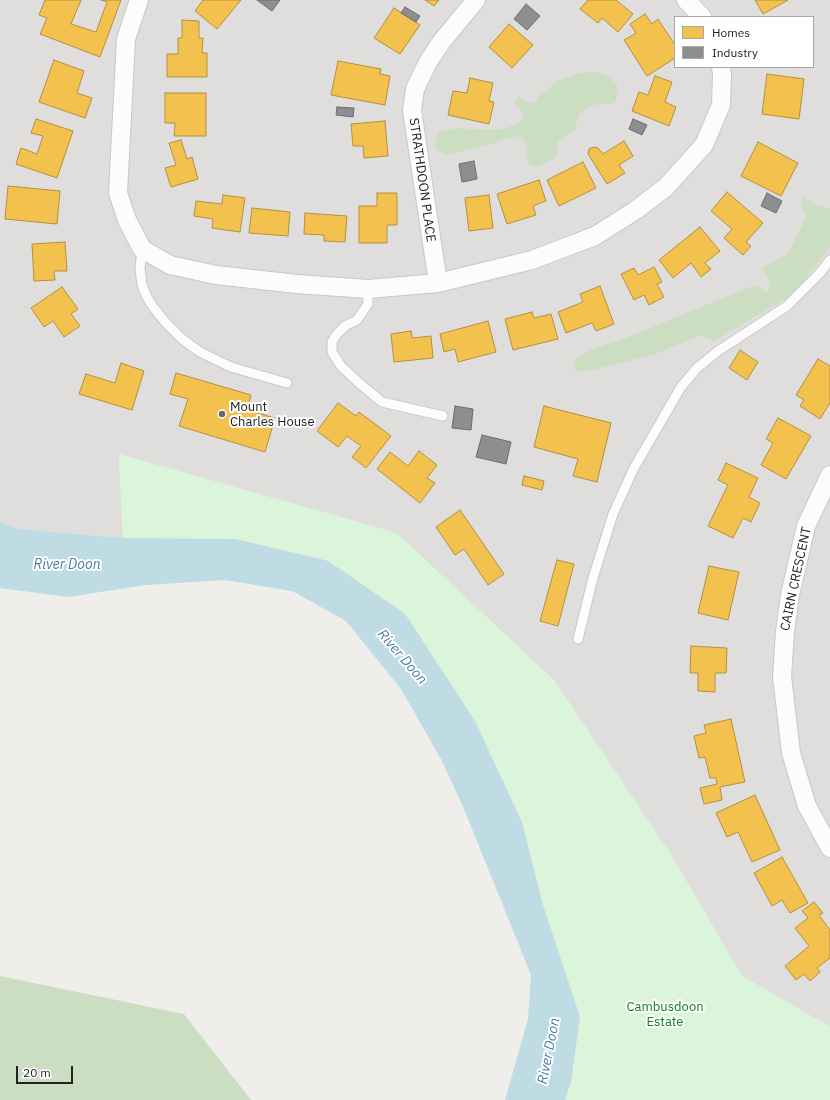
<!DOCTYPE html>
<style>
body{margin:0}
#map{position:relative;width:830px;height:1100px;overflow:hidden;background:#f0eeeb;font-family:"IBM Plex Sans",sans-serif}
canvas{display:block}
.legend{position:absolute;left:674px;top:16px;width:140px;height:52px;box-sizing:border-box;background:#fff;border:1px solid #a7a7a7;margin:0;padding:5px 7px;list-style:none;font-size:12px;color:#222}
.legend li{display:flex;align-items:center;gap:8px;height:20px}
.legend b{width:20px;border:1px solid #a7a7a7}
.scale{position:absolute;left:16px;top:1066px;width:57px;height:18px;box-sizing:border-box;border:2px solid #222;border-top:0;padding-left:5px;font-size:12px;line-height:14px;white-space:nowrap;color:#222;-webkit-text-stroke:3px #fff;paint-order:stroke}
</style>
<div id="map">
<canvas width="830" height="1100"></canvas>
<ul class="legend">
<li><b style="height:11px;background:#f2c14e"></b>Homes</li>
<li><b style="height:11px;background:#8d8d92"></b>Industry</li>
</ul>
<div class="scale">20 m</div>
</div>
<script>
const context = document.querySelector('canvas').getContext('2d');
context.lineJoin = 'round';
function fill(path, color) { context.fillStyle = color; context.fill(path, 'evenodd'); }
const poly = rows => new Path2D(rows.map(r => 'M' + r).join(''));
function strokePath(path, color, width, dash) { context.strokeStyle = color; context.lineWidth = width; context.lineCap = dash ? 'butt' : 'round'; context.setLineDash(dash || []); context.stroke(path); }
function label(font, color, halo, rows, align = 'center') {
  context.font = font + ' "IBM Plex Sans",sans-serif'; context.lineWidth = 4; context.setLineDash([]); context.textBaseline = 'middle'; context.strokeStyle = halo; context.fillStyle = color; for (const [text, x, y, turn = 0] of rows) {
    context.save(); context.translate(x, y); context.rotate((+turn || 0) * Math.PI / 180); context.textAlign = isNaN(turn) ? turn : align; if (halo) context.strokeText(text, 0, 0); context.fillText(text, 0, 0); context.restore();
  }
}
const residential = poly([
 [0,0,830,0,830,1027,742,976,670,853,119,455,123,538,19,529,0,522],
 [675,17,813,17,813,67,675,67]
]);
const forest = poly([
 [597,72,607,76,617,84,616,102,610,104,590,105,580,113,574,130,557,142,558,152,553,159,544,164,537,167,529,164,526,149,527,144,519,136,508,138,491,144,448,155,437,150,435,142,439,131,457,128,485,130,503,129,520,123,523,118,522,113,514,103,518,96,529,104,536,102,539,94,546,91,556,82,579,73],
 [802,195,814,204,830,209,830,246,795,293,714,341,700,335,656,354,592,370,575,371,574,360,592,349,621,340,755,285,768,293,770,281,761,268,788,254,806,217,801,203],
 [0,976,184,1014,251,1100,0,1100]
]);
const park = poly([
 [119,454,397,533,555,681,670,853,742,976,830,1027,830,1100,565,1100,571,1082,543,905,522,822,475,721,405,614,328,561,235,539,123,538]
]);
const water = poly([
 [0,522,19,529,123,538,235,539,328,561,405,614,475,721,522,822,543,905,580,1017,571,1082,565,1100,505,1100,528,1019,531,975,464,809,442,761,401,689,346,621,292,591,225,580,146,585,68,597,0,588]
]);
const homes = poly([
 [45,0,81,0,71,24,96,32,107,2,101,0,121,0,100,57,40,34,47,18,39,15,45,0],
 [203,0,241,0,217,29,195,11,203,0],
 [425,0,439,0,434,6,425,0],
 [588,0,616,0,633,14,618,32,602,18,598,23,580,9,588,0],
 [755,0,788,0,763,14,755,0],
 [394,8,420,25,400,54,374,38,394,8],
 [645,14,652,24,658,19,675,45,675,58,647,76,624,40,636,33,630,24,645,14],
 [182,20,199,21,199,38,203,38,202,53,207,53,207,77,167,77,167,54,178,54,178,38,182,38,182,20],
 [509,24,533,45,512,68,489,47,509,24],
 [54,60,84,71,77,93,92,98,85,118,39,102,54,60],
 [338,61,381,69,380,74,390,76,385,105,331,95,338,61],
 [767,74,804,79,799,119,762,114,767,74],
 [655,76,672,82,665,102,676,107,669,126,632,111,639,92,648,95,655,76],
 [470,78,493,83,489,101,494,102,489,124,448,115,453,91,467,93,470,78],
 [165,93,206,93,206,136,174,136,175,123,165,123,165,93],
 [36,119,73,131,57,178,16,164,21,148,37,154,43,136,31,133,36,119],
 [385,121,388,156,364,158,363,146,353,146,351,124,385,121],
 [181,140,187,159,192,157,198,179,171,187,165,168,176,165,169,143,181,140],
 [624,141,633,156,619,165,625,173,607,184,588,154,589,149,594,147,598,148,603,154,624,141],
 [758,142,798,163,781,196,741,176,758,142],
 [583,162,596,188,559,206,547,180,583,162],
 [539,180,546,201,533,206,536,215,507,224,497,194,539,180],
 [8,186,60,191,57,224,5,219,8,186],
 [727,192,763,223,746,242,751,246,743,255,724,238,732,229,711,211,727,192],
 [377,193,397,193,397,225,387,225,387,243,359,243,359,206,377,206,377,193],
 [223,195,245,198,240,232,212,228,213,219,194,216,196,201,222,204,223,195],
 [489,195,493,228,469,231,465,198,489,195],
 [252,208,290,212,288,236,249,233,252,208],
 [305,213,347,216,345,242,324,241,324,235,304,234,305,213],
 [700,227,720,251,705,263,711,269,701,277,691,263,673,278,659,260,700,227],
 [65,242,67,271,54,271,55,280,34,281,32,244,65,242],
 [654,267,662,282,657,284,664,297,649,305,644,295,634,300,621,274,634,268,638,275,654,267],
 [600,286,614,324,596,331,592,323,566,333,558,312,583,302,580,294,600,286],
 [62,287,78,309,71,314,80,326,64,337,53,321,44,327,31,308,62,287],
 [532,312,534,318,551,314,558,339,513,350,505,319,532,312],
 [488,321,496,352,458,362,455,349,444,352,440,334,488,321],
 [411,331,412,338,431,336,433,358,394,362,391,334,411,331],
 [740,350,758,362,747,380,729,368,740,350],
 [818,359,830,366,830,403,820,419,800,406,804,400,796,395,818,359],
 [121,363,144,371,132,410,79,394,86,374,115,383,121,363],
 [176,373,251,395,247,410,275,418,265,452,179,426,188,399,170,394,176,373],
 [338,403,356,416,359,412,391,436,366,468,352,457,361,446,347,436,338,447,317,431,338,403],
 [544,406,611,423,597,482,573,476,578,459,534,447,544,406],
 [778,418,811,436,786,479,761,465,773,443,766,439,778,418],
 [419,451,437,465,427,478,435,483,420,503,377,469,390,452,408,466,419,451],
 [726,463,758,478,749,497,760,503,751,522,743,518,733,538,708,526,728,485,718,480,726,463],
 [524,476,544,481,542,490,522,485,524,476],
 [460,510,504,574,488,585,464,549,455,555,436,527,460,510],
 [557,560,574,564,558,626,540,621,557,560],
 [709,566,739,572,728,620,698,613,709,566],
 [691,646,727,648,726,673,715,673,715,692,698,691,698,673,690,673,691,646],
 [731,719,745,782,720,787,722,800,704,804,700,788,717,784,716,778,710,778,705,757,699,758,694,736,706,733,704,725,731,719],
 [755,795,780,850,752,862,738,832,727,837,716,813,755,795],
 [782,857,808,903,790,913,782,900,772,906,754,873,782,857],
 [814,902,823,913,819,915,830,930,830,958,817,968,820,972,810,981,804,974,796,980,785,966,809,946,795,928,808,918,802,911,814,902]
]);
const industry = poly([
 [257,0,280,0,272,11,257,0],
 [526,4,540,16,527,30,514,19,526,4],
 [405,7,420,16,416,22,401,13,405,7],
 [337,107,354,108,353,117,336,115,337,107],
 [633,119,647,125,642,135,629,129,633,119],
 [474,161,477,179,462,182,459,164,474,161],
 [767,193,782,201,776,213,761,206,767,193],
 [455,406,473,409,471,430,452,428,455,406],
 [482,435,511,442,506,464,476,457,482,435]
]);
const service = poly([
 [142,249,140,268,142,285,146,295,151,304,165,322,182,339,200,352,231,367,287,383],
 [368,289,368,304,357,320,345,326,337,334,332,342,332,352,341,366,359,383,382,402,443,416],
 [578,639,593,578,613,514,634,468,681,387,697,368,718,351,787,306,820,273,830,260]
]);
const minor = poly([
 [139,0,126,39,118,193,127,220,142,249,170,265,216,275,297,284,368,289,438,283,532,260,595,236,636,210,666,187,704,145,721,105,722,75,721,67],
 [686,0,702,17],
 [438,283,412,110,415,89,428,62,442,41,476,0],
 [830,475,806,526,790,595,785,632,782,676,791,753,807,806,830,848]
]);
const markers = [
 [222,414,4,"#6a6968"]
];
const streetNames = [
 ["STRATHDOON PLACE",422,180,82],
 ["CAIRN CRESCENT",796,579,-78]
];
const poiNames = [
 ["Mount",230,407],
 ["Charles House",230,422]
];
const parkNames = [
 ["Cambusdoon",665,1007],
 ["Estate",665,1022]
];
const waterNames = [
 ["River Doon",67,565],
 ["River Doon",402,657,49],
 ["River Doon",549,1051,-79]
];
fill(residential, '#dfdedc');
fill(forest, '#cbdec1');
fill(park, '#daf5da');
fill(water, '#bfdbe3');
fill(homes, '#f2c14e');
strokePath(homes, '#b49141', 1);
fill(industry, '#8d8d92');
strokePath(industry, '#6d6d70', 1);
strokePath(service, '#c9c8c7', 11);
strokePath(minor, '#c9c8c7', 20);
strokePath(service, '#fdfcfc', 9);
strokePath(minor, '#fdfcfc', 18);
for (const [x, y, r, color] of markers) { const dot = new Path2D(); dot.arc(x, y, r, 0, 2 * Math.PI); context.fillStyle = color; context.fill(dot); strokePath(dot, '#fff', 1.5); }
label('13px', '#222', '#fff', streetNames);
label('13px', '#222', '#fff', poiNames, 'left');
label('13px', '#0c8416', '#fff', parkNames);
label('italic 14px', '#4a7aab', '#fff', waterNames);
</script>
